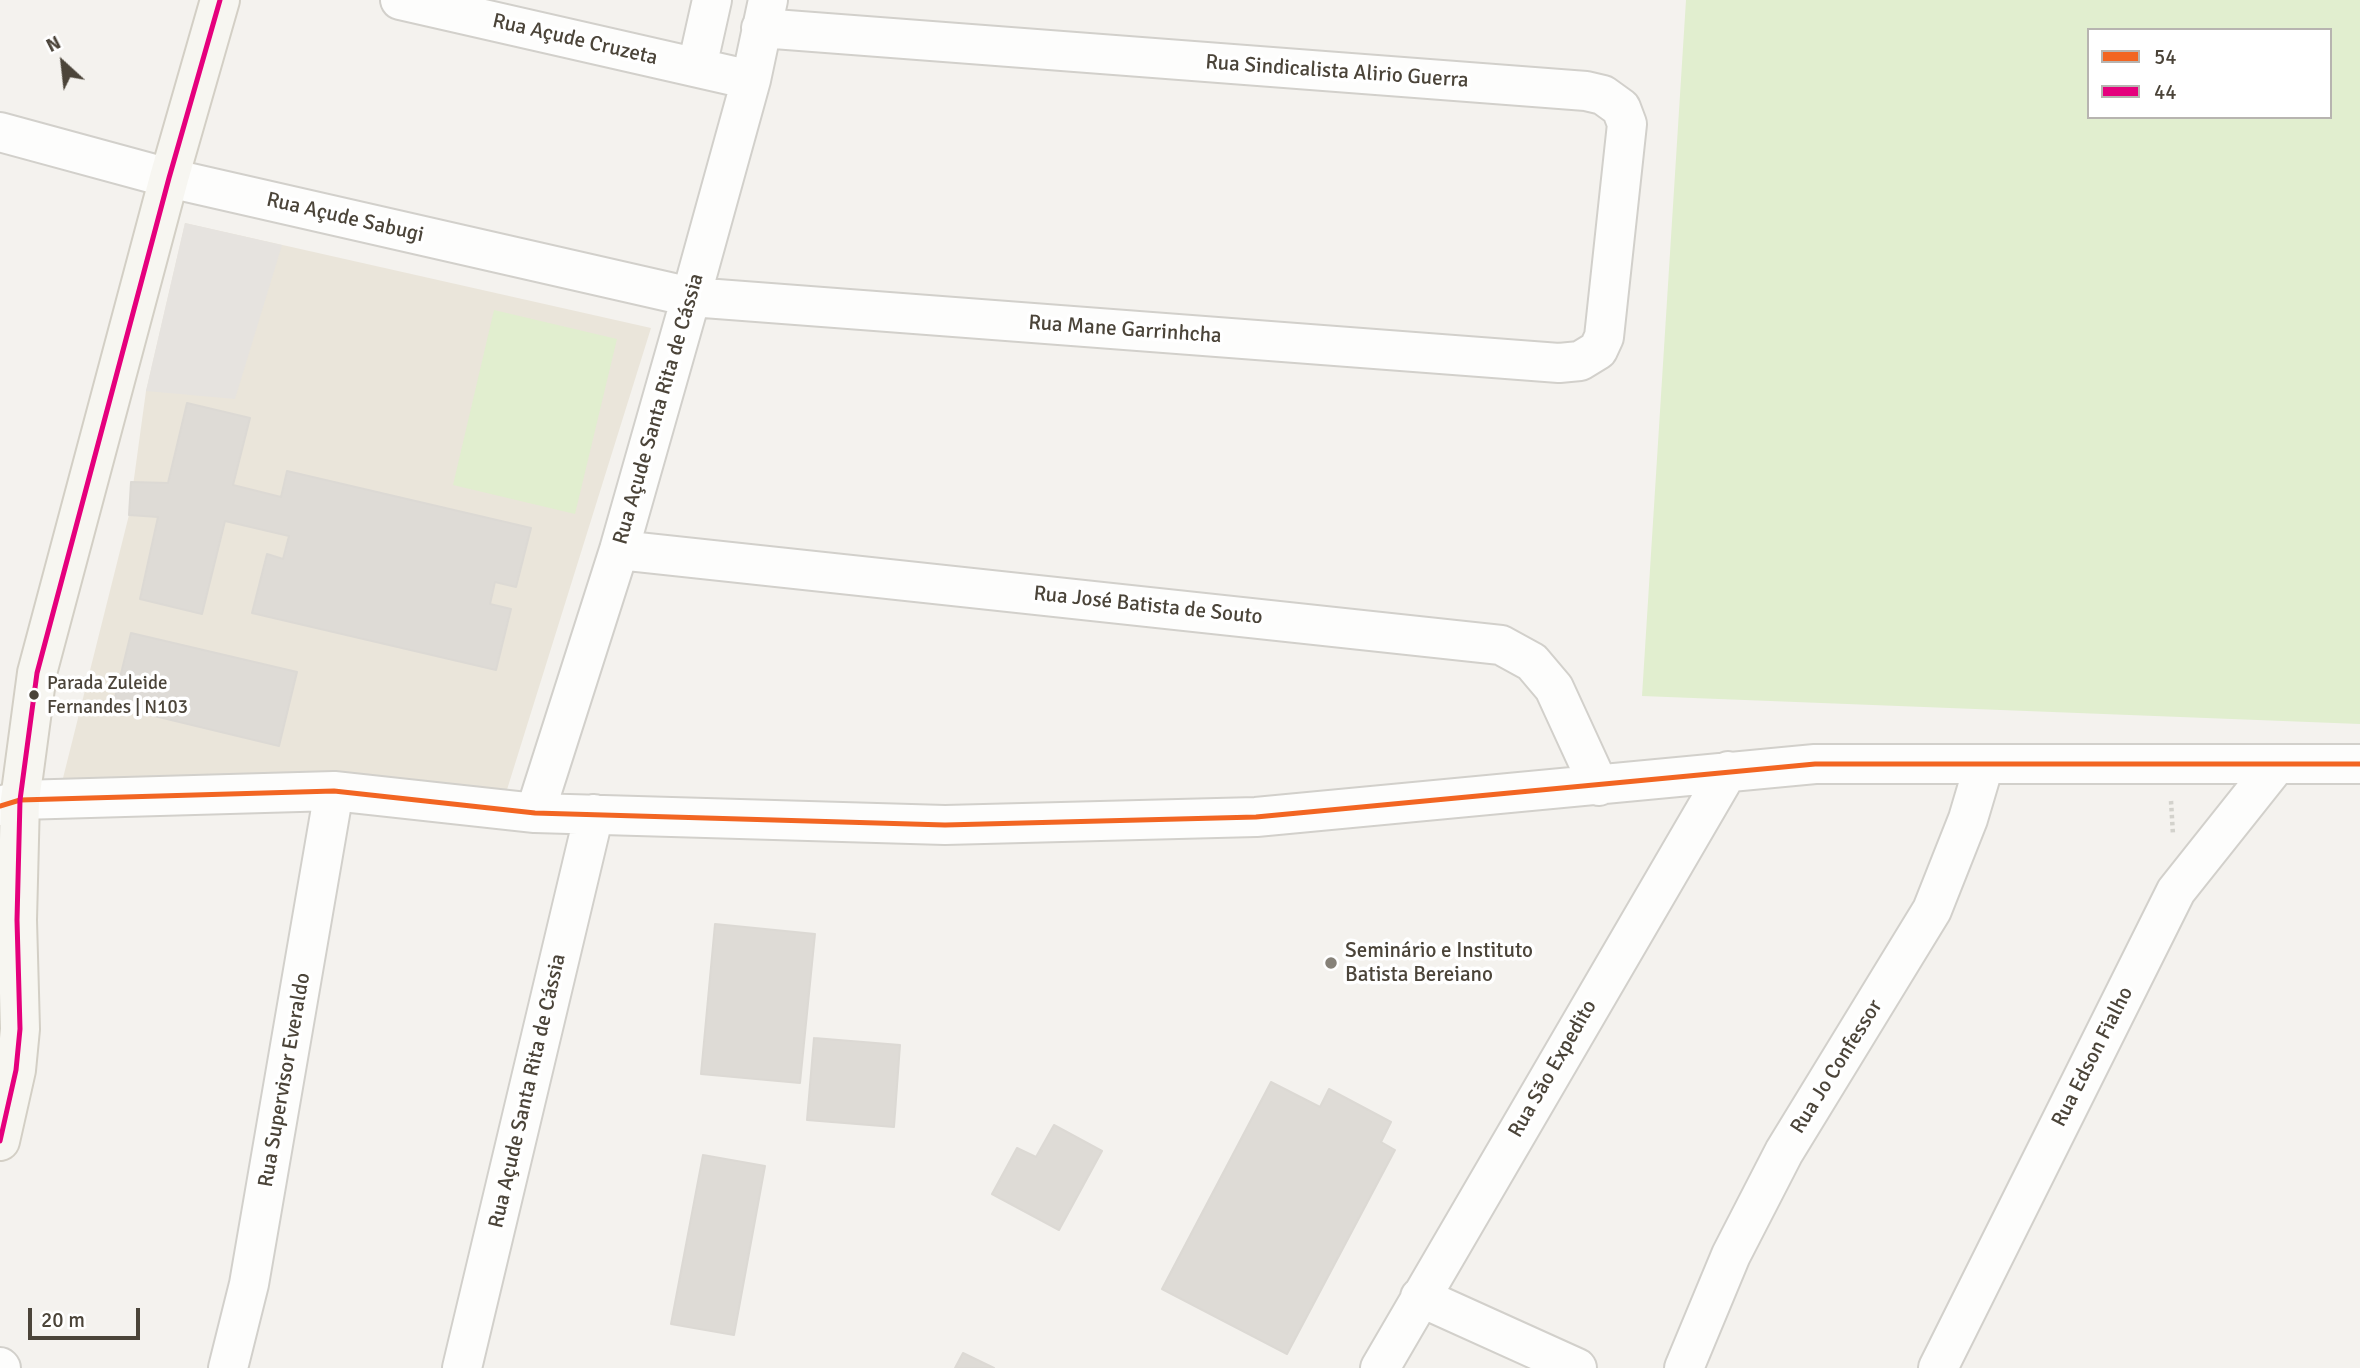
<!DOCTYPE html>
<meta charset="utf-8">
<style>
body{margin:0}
#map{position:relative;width:2360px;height:1368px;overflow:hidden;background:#f4f2ee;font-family:Signika,sans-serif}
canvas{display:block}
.legend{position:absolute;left:2087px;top:28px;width:245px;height:91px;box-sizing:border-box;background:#fff;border:2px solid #b7b4b0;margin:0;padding:9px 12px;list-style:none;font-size:21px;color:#4b4439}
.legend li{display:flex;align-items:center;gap:14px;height:35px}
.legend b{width:35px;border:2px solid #b7b4b0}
.north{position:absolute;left:28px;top:28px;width:70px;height:70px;-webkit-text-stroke:5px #fff;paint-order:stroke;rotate:333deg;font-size:19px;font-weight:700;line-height:28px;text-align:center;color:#4b4439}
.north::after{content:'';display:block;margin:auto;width:24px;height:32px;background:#4b4439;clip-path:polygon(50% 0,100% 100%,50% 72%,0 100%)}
.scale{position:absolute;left:28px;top:1308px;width:112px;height:32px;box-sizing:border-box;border:4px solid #4b4439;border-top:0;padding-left:9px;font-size:21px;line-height:24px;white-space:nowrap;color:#4b4439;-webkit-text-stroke:5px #fff;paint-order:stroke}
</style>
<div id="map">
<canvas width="2360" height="1368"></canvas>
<ul class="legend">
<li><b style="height:9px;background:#f26522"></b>54</li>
<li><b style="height:9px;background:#e5007d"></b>44</li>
</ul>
<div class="north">N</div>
<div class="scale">20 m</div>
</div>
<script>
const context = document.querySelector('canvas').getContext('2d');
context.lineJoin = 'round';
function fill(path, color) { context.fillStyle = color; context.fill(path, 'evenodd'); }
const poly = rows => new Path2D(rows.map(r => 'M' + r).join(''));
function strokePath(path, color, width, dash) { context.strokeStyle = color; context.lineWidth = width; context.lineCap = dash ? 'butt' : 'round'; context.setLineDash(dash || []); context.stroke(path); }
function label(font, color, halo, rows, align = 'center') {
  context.font = font + ' Signika,sans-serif'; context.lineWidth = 7; context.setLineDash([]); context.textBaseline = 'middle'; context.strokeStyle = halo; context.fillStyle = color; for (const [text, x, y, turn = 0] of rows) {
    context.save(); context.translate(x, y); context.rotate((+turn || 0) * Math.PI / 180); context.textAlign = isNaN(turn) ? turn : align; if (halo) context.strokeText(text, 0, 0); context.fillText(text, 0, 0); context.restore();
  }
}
const education = poly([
 [185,223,651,328,505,796,63,778,129,515,146,391]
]);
const green = poly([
 [1686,0,2360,0,2360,724,1642,696],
 [2089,30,2330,30,2330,117,2089,117],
 [494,310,617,339,575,514,453,485]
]);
const parking = poly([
 [185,223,282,245,235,399,146,391]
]);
const building = poly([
 [187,403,250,418,233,485,281,497,287,471,531,528,516,587,495,582,490,604,511,609,496,670,252,613,267,554,283,559,289,536,225,521,202,614,140,599,158,517,129,515,131,482,168,483,187,403],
 [131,633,297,672,279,746,113,706,131,633],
 [715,924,815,934,800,1083,701,1074,715,924],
 [814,1038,900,1045,894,1127,807,1120,814,1038],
 [1271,1082,1320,1107,1329,1089,1391,1122,1381,1142,1395,1150,1287,1354,1162,1289,1271,1082],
 [1054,1125,1102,1151,1059,1230,992,1194,1017,1148,1036,1157,1054,1125],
 [703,1155,765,1166,734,1335,671,1324,703,1155],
 [963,1353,994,1368,955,1368,963,1353]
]);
const path = poly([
 [2171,801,2173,835]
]);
const street = poly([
 [400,0,751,80],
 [697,67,712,0],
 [0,132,169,178,691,297,1559,363,1580,361,1598,350,1604,337,1627,124,1621,108,1603,95,1586,91,761,28],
 [619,550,1501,645,1532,662,1554,688,1599,786],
 [0,806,20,800,334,791,535,813,945,825,1256,817,1815,764,2360,764],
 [535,813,619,550,691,297,751,80,768,0],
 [1420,1297,1577,1368],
 [0,1367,1,1368],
 [228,1368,249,1284,334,791],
 [462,1368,594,814],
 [1380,1368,1728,771],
 [1684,1368,1731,1255,1784,1152,1932,910,1968,819,1984,765],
 [1938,1368,2176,891,2277,764]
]);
const secondary = poly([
 [0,1141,16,1070,20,1029,17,920,20,800,37,673,169,178,220,0]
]);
const bus1 = poly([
 [0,806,20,800,334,791,535,813,945,825,1256,817,1815,764,2360,764]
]);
const bus2 = poly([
 [0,1141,16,1070,20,1029,17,920,20,800,37,673,169,178,220,0]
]);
const markers = [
 [34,695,6,"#4b4439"],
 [1331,963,7,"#868178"]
];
const busNames = [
 ["Parada Zuleide",47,684],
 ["Fernandes | N103",47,708]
];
const streetNames = [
 ["Rua Açude Cruzeta",575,40,13],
 ["Rua Sindicalista Alirio Guerra",1337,72,4],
 ["Rua Açude Sabugi",345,218,13],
 ["Rua Mane Garrinhcha",1125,330,4],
 ["Rua Açude Santa Rita de Cássia",659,409,-74],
 ["Rua José Batista de Souto",1148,606,6],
 ["Rua Edson Fialho",2093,1057,-63],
 ["Rua Jo Confessor",1837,1067,-58],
 ["Rua São Expedito",1553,1069,-60],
 ["Rua Supervisor Everaldo",285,1080,-80],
 ["Rua Açude Santa Rita de Cássia",528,1091,-77]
];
const poiNames = [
 ["Seminário e Instituto",1345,951],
 ["Batista Bereiano",1345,975]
];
fill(education, '#eae5da');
fill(green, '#e1eecf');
fill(parking, '#e6e3df');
fill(building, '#dedbd6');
strokePath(building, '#dcd9d4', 2);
strokePath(street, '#d2d0cb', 42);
strokePath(secondary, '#d3cfc5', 42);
strokePath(path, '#d3d2cc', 4.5, [3.5, 3.5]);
strokePath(street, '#fdfdfc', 38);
strokePath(secondary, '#f7f6f1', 38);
strokePath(bus1, '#f26522', 5);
strokePath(bus2, '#e5007d', 5);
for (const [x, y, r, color] of markers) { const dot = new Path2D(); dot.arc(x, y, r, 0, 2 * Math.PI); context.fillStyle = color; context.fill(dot); strokePath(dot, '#fff', 2.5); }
label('19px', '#4b4439', '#fff', busNames, 'left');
label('21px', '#4b4439', '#fff', streetNames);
label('21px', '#4b4439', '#fff', poiNames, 'left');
</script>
